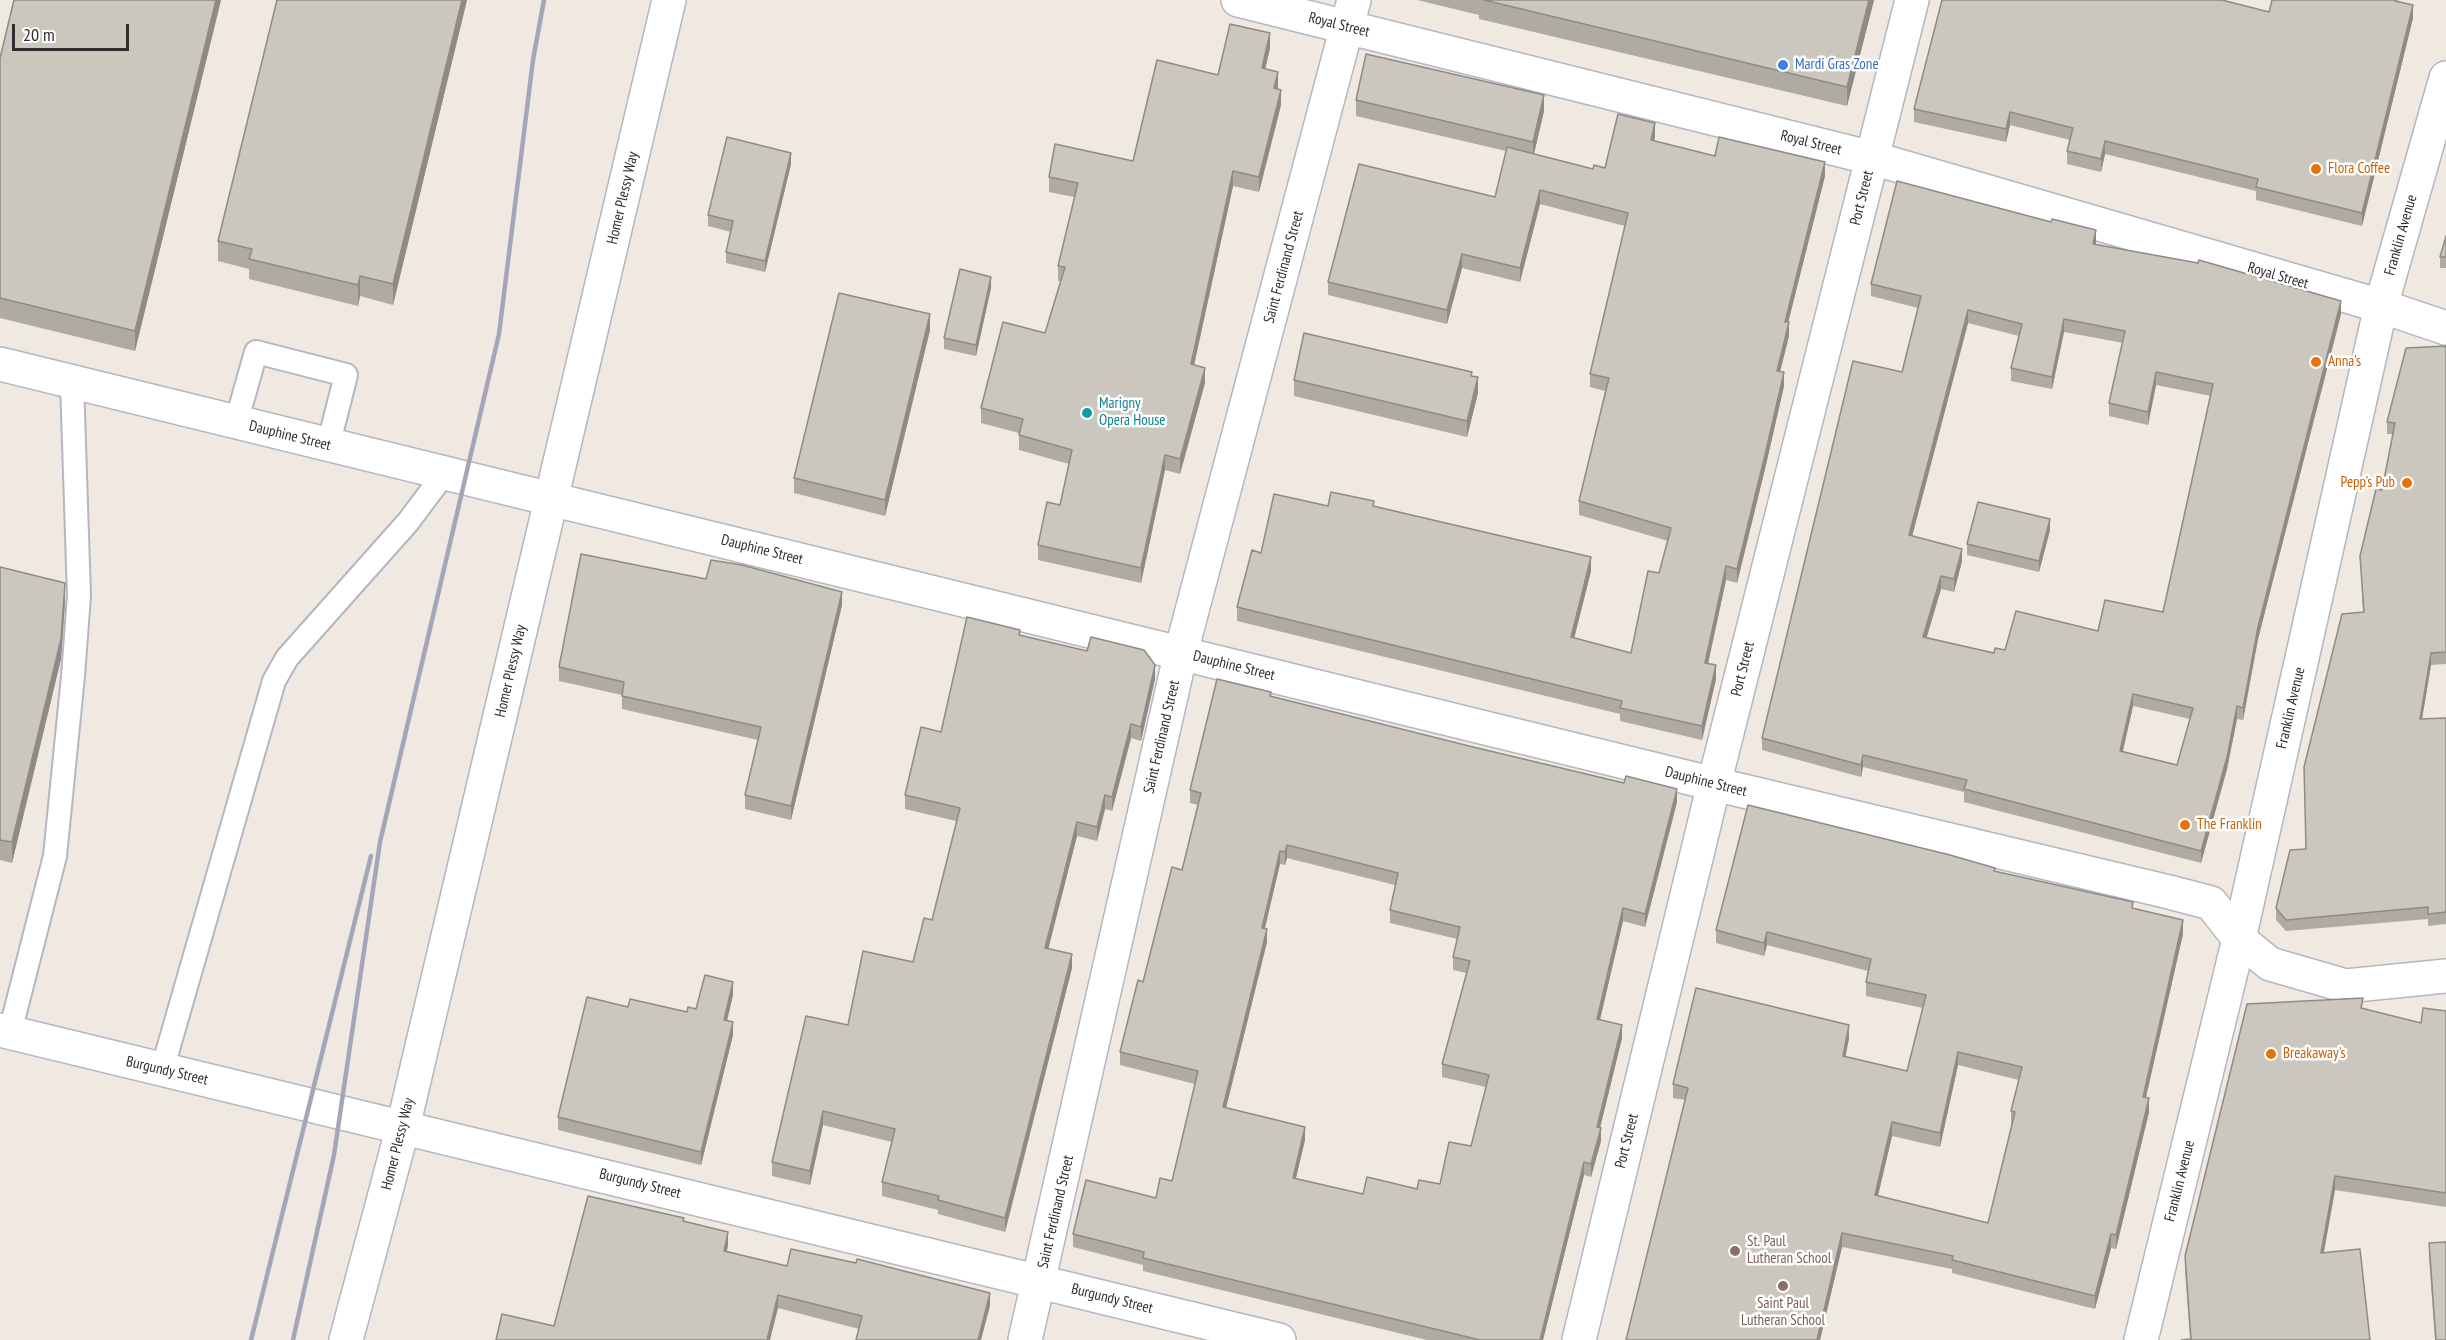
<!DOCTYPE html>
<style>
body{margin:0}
#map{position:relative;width:2446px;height:1340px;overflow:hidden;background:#efe9e1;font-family:"PT Sans Narrow",sans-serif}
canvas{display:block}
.scale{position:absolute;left:12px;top:24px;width:117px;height:27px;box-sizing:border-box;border:3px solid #2e2e2e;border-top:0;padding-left:8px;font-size:18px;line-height:21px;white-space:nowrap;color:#2e2e2e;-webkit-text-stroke:4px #fff;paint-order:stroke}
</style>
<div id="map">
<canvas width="2446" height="1340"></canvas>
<div class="scale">20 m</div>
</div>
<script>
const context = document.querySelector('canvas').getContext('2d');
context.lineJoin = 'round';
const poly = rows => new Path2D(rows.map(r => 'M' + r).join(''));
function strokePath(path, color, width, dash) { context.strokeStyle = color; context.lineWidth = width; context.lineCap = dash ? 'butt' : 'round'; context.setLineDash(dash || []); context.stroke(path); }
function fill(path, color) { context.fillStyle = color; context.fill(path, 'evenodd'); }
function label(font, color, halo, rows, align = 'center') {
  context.font = font + ' "PT Sans Narrow",sans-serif'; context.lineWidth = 5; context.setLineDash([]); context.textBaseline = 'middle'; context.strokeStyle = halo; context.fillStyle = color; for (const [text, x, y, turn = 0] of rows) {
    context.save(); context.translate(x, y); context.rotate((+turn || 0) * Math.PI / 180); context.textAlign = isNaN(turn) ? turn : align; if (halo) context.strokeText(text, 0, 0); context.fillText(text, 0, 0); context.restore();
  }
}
const service = poly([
 [236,423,256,352,346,375,328,446],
 [10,1032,55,856,73,676,79,596,72,382],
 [162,1070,274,681,287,658,408,522,444,474]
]);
const minor = poly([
 [1238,0,1872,158,2381,306,2446,328],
 [0,364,1714,784,2169,892,2211,903,2239,939,2270,964,2346,986,2446,976],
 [0,1030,1279,1340],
 [346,1340,403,1127,669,0],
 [1025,1340,1181,652,1354,0],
 [1579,1340,1714,784,1912,0]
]);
const tertiary = poly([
 [2141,1340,2239,939,2381,306,2446,78]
]);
const rail = poly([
 [251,1340,371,856],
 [293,1340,334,1155,380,842,499,334,533,60,544,0]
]);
const wall = poly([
 [221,0,135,351,0,318,0,58],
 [277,0,467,0,393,305,360,296,358,306,249,279,249,269,218,261,218,241],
 [1417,0,1874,0,1847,106,1479,19,1479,15],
 [2272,0,2398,0,2398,2,2413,18,2362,226,2256,200,2256,191,2105,154,2101,172,2067,164,2067,151,2070,140,2010,125,2006,142,1914,122,1914,109,2269,12],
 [1270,48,1265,69,1278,87,1277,89,1281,105,1259,192,1233,186,1194,365,1205,383,1180,474,1165,470,1141,583,1038,560,1038,545,1060,505,1069,464,1019,450,1019,433,981,423,981,408,1045,333,1061,281,1058,281,1058,266,1074,197,1049,192,1049,177,1133,161,1218,75],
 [1356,100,1544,111,1534,154,1593,169,1605,168,1655,137,1654,141,1715,156,1825,176,1788,322,1789,336,1780,371,1784,386,1765,469,1737,583,1726,580,1708,664,1716,679,1702,740,1620,721,1620,714,1237,621,1237,607,1261,553,1328,506,1374,506,1591,571,1574,638,1631,653,1659,573,1668,541,1579,515,1579,501,1605,391,1590,387,1590,374,1625,226,1540,204,1520,282,1462,268,1447,324,1328,295,1328,282,1495,197,1506,151,1356,116],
 [791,164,765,272,726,263,726,252,731,232,708,226,708,215],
 [2446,236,2446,268,2440,268,2440,257],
 [2095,244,2341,314,2258,639,2243,720,2237,719,2227,769,2201,863,1964,802,1964,792,1863,767,1861,777,1762,750,1762,738,1902,372,1918,308,1871,296,1871,284],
 [1968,323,2019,336,2011,368,2011,381,2052,389,2064,332,2123,343,2109,403,2109,416,2148,425,2156,385,2211,396,2163,612,2098,631,2005,650,1994,653,1927,637,1941,589,1954,592,1962,561,1912,536],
 [2133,706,2190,719,2177,765,2123,751],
 [991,288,976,356,944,349,944,338],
 [930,330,885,516,794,493,794,478],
 [2446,346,2446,664,2431,665,2422,719,2446,718,2446,924,2428,926,2428,919,2286,931,2276,920,2276,908,2305,849,2363,612,2360,556,2382,490,2393,434,2387,434,2387,422],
 [1294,380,1478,393,1467,437,1294,396],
 [2050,530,2039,572,1967,555,1967,544],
 [0,567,65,603,61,659,12,863,0,860],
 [706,579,842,605,791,820,745,809,745,795,758,740,622,709,622,695,559,681,559,667],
 [1020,636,1155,679,1141,741,1131,738,1112,811,1105,809,1097,841,1077,836,1048,948,1072,968,1005,1232,938,1214,938,1210,882,1196,882,1182,892,1142,823,1125,810,1185,772,1176,772,1162,848,1025,913,962,932,920,956,821,905,809,905,795,941,732],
 [1271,696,1677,802,1645,927,1623,921,1600,1020,1622,1038,1600,1128,1601,1141,1591,1177,1584,1175,1543,1340,1427,1340,1143,1271,1143,1265,1073,1247,1073,1234,1156,1198,1172,1181,1195,1084,1120,1065,1120,1052,1182,870,1198,805,1190,803,1190,790],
 [1287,858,1395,885,1390,910,1390,923,1457,939,1453,957,1453,970,1466,973,1442,1064,1442,1077,1486,1087,1471,1146,1440,1184,1417,1189,1363,1194,1296,1178,1305,1140,1226,1108,1267,942,1264,929,1280,864,1285,865],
 [1995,871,2133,909,2183,934,2146,1097,2149,1112,2116,1249,2111,1248,2095,1309,1952,1273,1952,1269,1842,1247,1820,1340,1626,1340,1685,1100,1673,1098,1673,1084,1849,1038,1845,1057,1907,1071,1923,1008,1866,996,1866,982,1868,971,1767,945,1764,956,1716,943,1716,930],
 [1958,1065,2019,1080,2011,1111,2011,1124,2012,1125,1988,1223,1878,1196,1892,1136,1940,1147],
 [733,995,727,1021,733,1035,701,1165,558,1130,558,1117,628,1007,687,1012],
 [2363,1009,2421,1023,2446,1011,2446,1207,2335,1190,2324,1252,2190,1339,2185,1270,2185,1256],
 [684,1221,728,1245,727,1251,787,1266,990,1306,859,1329,778,1308,554,1326],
 [2429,1243,2446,1340,2435,1340,2429,1257]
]);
const shadedWall = poly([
 [216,0,221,0,135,351,135,331],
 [462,0,467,0,393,305,393,284],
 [1869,0,1874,0,1847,106,1847,87],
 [2413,5,2413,18,2362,226,2362,213],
 [1270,33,1270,48,1262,83,1262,68],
 [1278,72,1278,87,1274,103,1274,88],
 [1281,90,1281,105,1259,192,1259,177],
 [1544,95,1544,111,1533,158,1533,142],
 [2010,112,2010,125,2006,142,2006,129],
 [1655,123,1655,137,1651,154,1651,140],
 [2105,141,2105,154,2101,172,2101,159],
 [791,153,791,164,765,272,765,261],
 [1825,162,1825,176,1785,335,1785,322],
 [1233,171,1233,186,1191,379,1191,364],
 [1540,190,1540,204,1520,282,1520,268],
 [2096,230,2096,243,2093,256,2093,244],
 [1462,254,1462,268,1447,324,1447,310],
 [360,276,360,296,358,306,358,285],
 [991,277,991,288,976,356,976,345],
 [2341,301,2341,314,2258,639,2243,720,2243,708,2258,627],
 [1968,310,1968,323,1909,548,1909,535],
 [930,314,930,330,885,516,885,500],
 [2064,319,2064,332,2052,389,2052,377],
 [1789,322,1789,336,1777,384,1777,371],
 [1205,368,1205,383,1180,474,1180,459],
 [1784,372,1784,386,1765,469,1737,583,1737,569],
 [2156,372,2156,385,2148,425,2148,412],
 [1478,377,1478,393,1467,437,1467,421],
 [1165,455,1165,470,1141,583,1141,568],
 [2050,519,2050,530,2039,572,2039,561],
 [1962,549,1962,561,1954,592,1954,579],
 [1591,557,1591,571,1571,651,1571,637],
 [1726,566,1726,580,1705,677,1705,663],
 [1941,576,1941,589,1923,649,1923,637],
 [65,583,65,603,61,659,12,863,12,842],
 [842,592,842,605,791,820,791,806],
 [2431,653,2431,665,2420,731,2420,719],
 [1155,665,1155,679,1141,741,1141,727],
 [1716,665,1716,679,1702,740,1702,726],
 [2133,694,2133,706,2120,763,2120,751],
 [2237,706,2237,719,2227,769,2201,863,2201,851],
 [1131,724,1131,738,1112,811,1112,797],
 [1863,755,1863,767,1861,777,1861,765],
 [1677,789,1677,802,1645,927,1645,914],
 [1105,795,1105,809,1097,841,1097,827],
 [1077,822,1077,836,1045,962,1045,948],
 [1287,845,1287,858,1285,865,1285,852],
 [1280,851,1280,864,1262,941,1262,928],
 [1623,908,1623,921,1597,1032,1597,1019],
 [2183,920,2183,934,2143,1110,2143,1097],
 [1267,929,1267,942,1223,1120,1223,1107],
 [1767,932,1767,945,1764,956,1764,943],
 [1072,954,1072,968,1005,1232,1005,1218],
 [733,982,733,995,724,1033,724,1020],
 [733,1022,733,1035,701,1165,701,1152],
 [1622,1025,1622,1038,1597,1140,1597,1127],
 [1849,1025,1849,1038,1843,1070,1843,1056],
 [1958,1052,1958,1065,1940,1147,1940,1133],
 [2149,1098,2149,1112,2116,1249,2116,1235],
 [823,1111,823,1125,810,1185,810,1171],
 [1892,1122,1892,1136,1875,1208,1875,1195],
 [1305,1127,1305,1140,1293,1190,1293,1178],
 [1601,1128,1601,1141,1591,1177,1591,1164],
 [1584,1162,1584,1175,1543,1340,1540,1340],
 [2335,1176,2335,1190,2321,1267,2321,1253],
 [728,1232,728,1245,724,1264,724,1251],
 [1842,1233,1842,1247,1820,1340,1817,1340],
 [2111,1234,2111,1248,2095,1309,2095,1296],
 [990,1293,990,1306,981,1340,978,1340],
 [778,1295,778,1308,770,1340,767,1340]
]);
const building = poly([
 [14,0,216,0,135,331,0,298,0,58,14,0],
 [277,0,462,0,393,284,360,276,358,285,249,259,252,249,218,241,277,0],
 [1484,0,1869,0,1847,87,1484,0],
 [1942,0,2222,0,2269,12,2272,0,2395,0,2395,1,2413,5,2362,213,2256,187,2258,179,2105,141,2101,159,2067,151,2073,128,2010,112,2006,129,1914,109,1942,0],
 [1230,24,1270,33,1262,68,1278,72,1274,88,1281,90,1259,177,1233,171,1191,364,1205,368,1180,459,1165,455,1141,568,1038,545,1047,502,1060,505,1072,450,1019,435,1023,419,981,408,1003,322,1045,333,1065,267,1058,266,1078,183,1049,177,1055,144,1133,161,1157,60,1218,75,1230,24],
 [1366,54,1544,95,1533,142,1356,100,1366,54],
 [1618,114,1655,123,1651,140,1715,156,1719,137,1825,162,1785,322,1789,322,1777,371,1784,372,1765,455,1737,569,1726,566,1705,663,1716,665,1702,726,1620,708,1622,701,1237,607,1252,550,1261,553,1274,494,1328,506,1331,492,1374,501,1373,506,1591,557,1571,637,1631,653,1648,571,1659,573,1671,528,1579,501,1609,378,1590,374,1628,213,1540,190,1520,268,1462,254,1447,310,1328,282,1359,164,1495,197,1507,147,1593,169,1594,165,1605,168,1618,114],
 [727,137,791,153,765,261,726,252,733,221,708,215,727,137],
 [1897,181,2051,222,2052,219,2096,230,2093,244,2198,263,2199,260,2341,301,2258,627,2243,708,2237,706,2227,757,2201,851,1964,789,1967,780,1863,755,1861,765,1762,738,1853,361,1902,372,1921,296,1871,284,1897,181],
 [1968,310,2022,324,2011,368,2052,377,2064,319,2125,331,2109,403,2148,412,2156,372,2213,384,2163,612,2105,600,2098,631,2016,611,2005,650,1995,648,1994,653,1923,637,1941,576,1954,579,1962,549,1909,535,1968,310],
 [2133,694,2193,708,2177,765,2120,751,2133,694],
 [2446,236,2446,257,2440,257,2446,236],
 [960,269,991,277,976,345,944,338,960,269],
 [839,293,930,314,885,500,794,478,839,293],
 [1304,333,1472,372,1471,376,1478,377,1467,421,1294,380,1304,333],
 [2446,346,2446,652,2431,653,2420,719,2446,718,2446,912,2428,914,2428,907,2286,920,2276,908,2290,850,2306,849,2304,767,2342,614,2364,612,2360,556,2376,489,2382,490,2395,423,2387,422,2406,348,2446,346],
 [1978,502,2050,519,2039,561,1967,544,1978,502],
 [581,554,706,579,711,560,742,565,842,592,791,806,745,795,761,727,622,696,624,682,559,667,581,554],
 [0,567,65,583,61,639,12,842,0,840,0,567],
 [967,617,1020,630,1019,635,1087,651,1091,637,1144,650,1155,665,1141,727,1131,724,1112,797,1105,795,1097,827,1077,822,1045,948,1072,954,1005,1218,938,1200,939,1196,882,1182,895,1129,823,1111,810,1171,772,1162,806,1016,848,1025,863,951,913,962,924,918,932,920,960,808,905,795,921,727,941,732,967,617],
 [1217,679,1271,692,1270,696,1469,746,1624,783,1626,776,1677,789,1645,914,1623,908,1597,1019,1622,1025,1597,1127,1601,1128,1591,1164,1584,1162,1540,1340,1480,1340,1143,1258,1144,1252,1073,1234,1086,1180,1156,1198,1160,1178,1172,1181,1198,1071,1120,1052,1138,980,1143,982,1172,867,1182,870,1201,793,1190,790,1217,679],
 [1287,845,1398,873,1390,910,1460,927,1453,957,1470,961,1442,1064,1489,1075,1471,1146,1449,1142,1440,1184,1419,1180,1417,1189,1367,1177,1363,1194,1293,1178,1305,1127,1223,1107,1267,929,1262,928,1280,851,1285,852,1287,845],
 [1748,805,1950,855,1995,868,1994,871,2133,902,2132,908,2183,920,2143,1097,2149,1098,2116,1235,2111,1234,2095,1296,1952,1260,1953,1256,1842,1233,1817,1340,1626,1340,1688,1088,1673,1084,1696,988,1849,1025,1843,1056,1907,1071,1926,995,1866,982,1871,959,1767,932,1764,943,1716,930,1748,805],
 [1958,1052,2022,1067,2011,1111,2015,1112,1988,1223,1875,1195,1892,1122,1940,1133,1958,1052],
 [705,975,733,982,724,1020,733,1022,701,1152,558,1117,587,997,628,1007,630,999,687,1012,688,1007,696,1009,705,975],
 [2363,998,2361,1008,2421,1023,2423,1008,2446,1011,2446,1193,2335,1176,2321,1253,2360,1249,2370,1340,2181,1340,2191,1339,2185,1256,2247,1004,2363,998],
 [588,1196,684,1218,683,1221,728,1232,724,1251,787,1266,791,1249,856,1263,857,1259,990,1293,978,1340,856,1340,862,1316,778,1295,767,1340,496,1340,502,1314,554,1326,588,1196],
 [2446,1242,2446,1340,2436,1340,2429,1243,2446,1242]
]);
const markers = [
 [1783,65,6,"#3f7fe0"],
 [2316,169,6,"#e8710a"],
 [2316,362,6,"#e8710a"],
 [1087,413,6,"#0f9aa8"],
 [2407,483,6,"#e8710a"],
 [2185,825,6,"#e8710a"],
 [2271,1054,6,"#e8710a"],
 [1735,1251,6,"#8d6e63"],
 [1783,1286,6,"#8d6e63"]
];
const streetNames = [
 ["Royal Street",1339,25,14],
 ["Royal Street",1811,143,14],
 ["Homer Plessy Way",623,198,-77],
 ["Port Street",1862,198,-76],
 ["Franklin Avenue",2401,235,-74],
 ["Saint Ferdinand Street",1284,267,-75],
 ["Royal Street",2278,276,16],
 ["Dauphine Street",290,436,14],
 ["Dauphine Street",762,550,14],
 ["Dauphine Street",1234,666,14],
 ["Port Street",1743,669,-76],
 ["Homer Plessy Way",511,671,-77],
 ["Franklin Avenue",2291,708,-77],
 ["Saint Ferdinand Street",1162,737,-77],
 ["Dauphine Street",1706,782,14],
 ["Burgundy Street",167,1071,13],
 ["Port Street",1627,1141,-76],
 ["Homer Plessy Way",398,1144,-76],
 ["Franklin Avenue",2180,1181,-76],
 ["Burgundy Street",640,1184,14],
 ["Saint Ferdinand Street",1056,1212,-77],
 ["Burgundy Street",1112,1299,14]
];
const shopNames = [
 ["Mardi Gras Zone",1795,65]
];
const foodNames = [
 ["Flora Coffee",2328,169],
 ["Anna's",2328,362],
 ["Pepp's Pub",2395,483,"right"],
 ["The Franklin",2197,825],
 ["Breakaway's",2283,1054]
];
const cultureNames = [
 ["Marigny",1099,404],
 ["Opera House",1099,421]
];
const educationNames = [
 ["St. Paul",1747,1242],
 ["Lutheran School",1747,1259],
 ["Saint Paul",1783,1304,"center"],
 ["Lutheran School",1783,1321,"center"]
];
strokePath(service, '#b4b7c1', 26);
strokePath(minor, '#b4b7c1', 36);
strokePath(tertiary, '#b4b7c1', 36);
strokePath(service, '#fff', 22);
strokePath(minor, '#fff', 33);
strokePath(tertiary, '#fff', 33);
strokePath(rail, '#a3a6b8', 4.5);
fill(wall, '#afaba4');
fill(shadedWall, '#8e8b86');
fill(building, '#cbc7bf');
strokePath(building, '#8e8b86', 1.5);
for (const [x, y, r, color] of markers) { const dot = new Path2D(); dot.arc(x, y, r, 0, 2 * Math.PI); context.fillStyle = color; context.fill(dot); strokePath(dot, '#fff', 2); }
label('15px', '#2e2e2e', '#fff', streetNames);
label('15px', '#366cbe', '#fff', shopNames, 'left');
label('15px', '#c56008', '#fff', foodNames, 'left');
label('15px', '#0d838f', '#fff', cultureNames, 'left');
label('15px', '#785e54', '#fff', educationNames, 'left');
</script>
